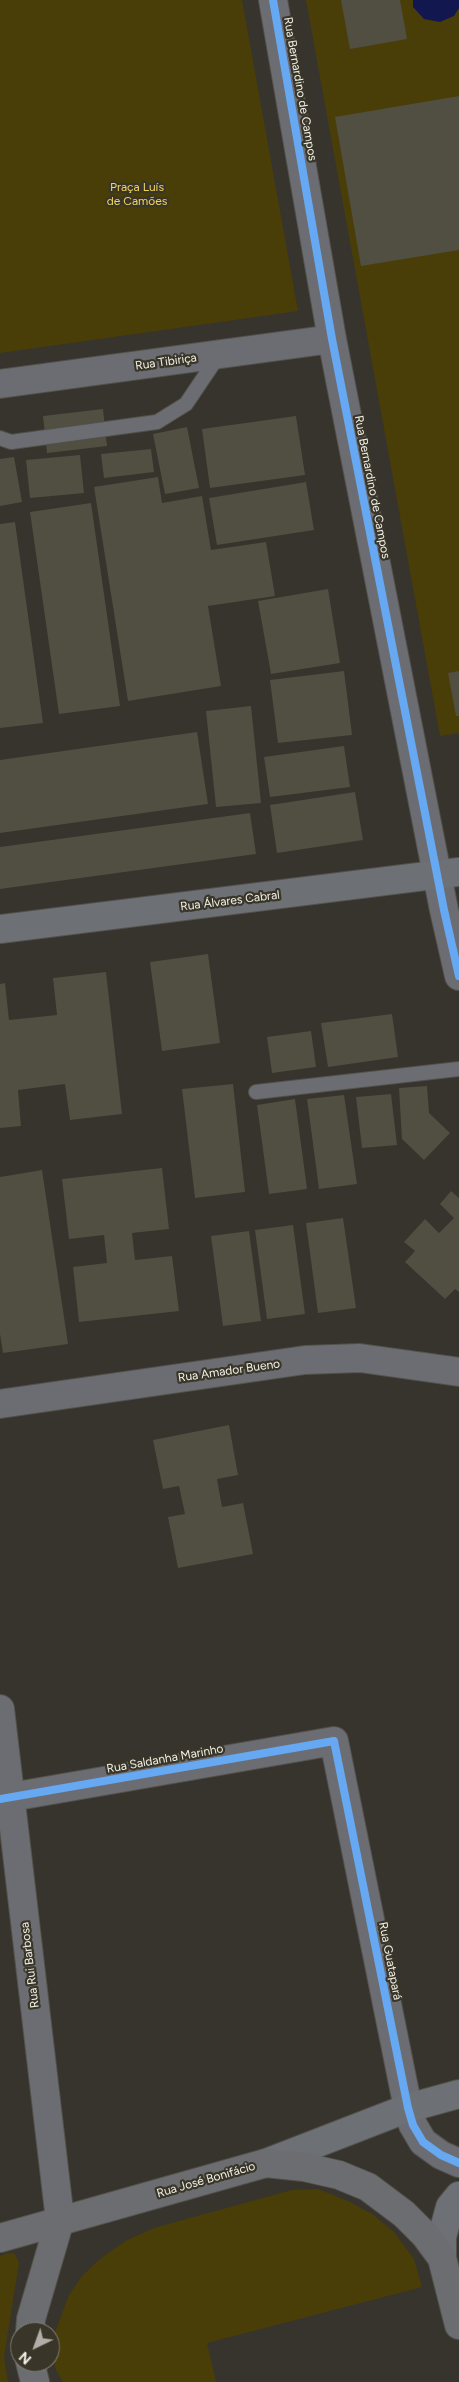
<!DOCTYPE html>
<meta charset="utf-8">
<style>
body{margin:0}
#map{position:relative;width:459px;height:2382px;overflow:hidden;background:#36342c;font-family:Figtree,sans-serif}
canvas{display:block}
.north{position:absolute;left:10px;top:2322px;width:50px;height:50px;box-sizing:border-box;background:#393629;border:1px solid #838075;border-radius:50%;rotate:222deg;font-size:14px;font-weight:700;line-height:20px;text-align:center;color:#f2f0e7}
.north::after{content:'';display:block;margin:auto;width:18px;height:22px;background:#b0aea6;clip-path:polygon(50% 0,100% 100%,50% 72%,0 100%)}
</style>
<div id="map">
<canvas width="459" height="2382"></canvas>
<div class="north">N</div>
</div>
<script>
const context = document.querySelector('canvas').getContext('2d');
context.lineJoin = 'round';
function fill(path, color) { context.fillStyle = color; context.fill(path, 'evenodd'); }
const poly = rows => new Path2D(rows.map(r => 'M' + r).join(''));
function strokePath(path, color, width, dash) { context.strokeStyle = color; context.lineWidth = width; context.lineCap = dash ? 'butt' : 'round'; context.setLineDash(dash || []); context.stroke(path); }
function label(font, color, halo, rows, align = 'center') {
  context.font = font + ' Figtree,sans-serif'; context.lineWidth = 4.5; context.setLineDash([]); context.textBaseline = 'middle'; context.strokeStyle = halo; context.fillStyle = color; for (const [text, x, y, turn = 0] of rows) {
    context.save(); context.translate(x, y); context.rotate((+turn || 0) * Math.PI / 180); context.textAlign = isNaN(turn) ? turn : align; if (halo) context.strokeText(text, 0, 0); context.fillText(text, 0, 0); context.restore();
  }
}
const green = poly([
 [0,0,242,0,298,311,0,353],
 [306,0,459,0,459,733,440,736],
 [318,2189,348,2201,372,2214,394,2232,414,2259,422,2287,207,2343,216,2382,63,2382,56,2370,50,2346,69,2295,82,2276,100,2259,127,2240,154,2228,292,2190],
 [8,2253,15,2254,19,2263,4,2357,8,2382,0,2382,0,2256]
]);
const water = poly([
 [413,0,459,0,459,8,454,16,440,22,424,19,413,7]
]);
const building = poly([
 [341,0,400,0,407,39,350,49],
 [459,96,459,250,361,266,335,117],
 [103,409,107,446,47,453,43,416],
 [296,416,305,475,210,488,202,429],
 [187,427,199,488,165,494,153,434],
 [151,449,154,472,104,478,101,454],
 [80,455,84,493,30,498,26,460],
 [14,457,22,502,0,506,0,459],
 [158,477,162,503,202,496,211,550,266,542,275,596,208,606,221,686,128,701,94,487],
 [306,482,314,530,217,545,209,498],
 [91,503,120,706,59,714,30,512],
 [15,522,43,723,0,728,0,524],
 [328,589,340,663,271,674,258,601],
 [344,671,352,735,278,743,270,680],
 [459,671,459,716,456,716,448,673],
 [251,706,261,803,216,807,206,711],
 [197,732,208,804,0,833,0,760],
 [344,746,350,787,270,797,264,757],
 [355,792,363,840,277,853,270,805],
 [250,813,256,854,0,889,0,847],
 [208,954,220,1043,162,1051,150,962],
 [106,972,122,1114,70,1120,65,1084,18,1090,21,1126,0,1128,0,984,5,983,9,1020,57,1015,53,978],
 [392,1014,398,1057,328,1067,321,1023],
 [311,1031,316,1067,272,1073,267,1037],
 [233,1084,245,1192,195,1198,182,1089],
 [427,1086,429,1113,450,1133,424,1160,402,1139,399,1088],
 [391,1094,397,1145,362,1148,356,1097],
 [344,1095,357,1184,319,1189,307,1099],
 [295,1099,307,1189,269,1194,257,1105],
 [162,1168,169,1229,132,1233,135,1260,172,1256,179,1311,79,1322,73,1267,107,1263,104,1235,69,1239,62,1179],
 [42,1170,68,1344,3,1353,0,1334,0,1177],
 [451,1191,459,1198,459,1292,455,1289,445,1299,405,1262,415,1251,404,1242,425,1219,439,1233,454,1218,440,1204],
 [343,1218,356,1308,318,1313,306,1223],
 [293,1225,305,1314,267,1319,255,1230],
 [249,1231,261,1321,223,1326,211,1236],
 [229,1425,238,1475,217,1479,222,1507,243,1503,253,1554,178,1568,168,1517,185,1514,179,1486,163,1489,153,1440]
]);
const service = poly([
 [0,438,11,442,157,422,186,404,219,355],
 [256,1092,459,1069]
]);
const minor = poly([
 [273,0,332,339,444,910,459,976],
 [0,384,332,339],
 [0,1404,305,1360,360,1358,459,1372],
 [0,1709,60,2220],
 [0,1799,334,1741,408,2108,413,2125,423,2142,441,2155,459,2163]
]);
const secondary = poly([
 [0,929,459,872],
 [266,2163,408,2108,459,2094],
 [442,2258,442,2237,450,2207,459,2196]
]);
const primary = poly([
 [0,2238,266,2163,304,2167,339,2175,368,2187,404,2214,425,2235,442,2258,459,2325],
 [30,2332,31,2319,60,2220],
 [30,2362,35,2382]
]);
const cycleway = poly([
 [273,0,332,339,444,910,459,976],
 [0,1799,334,1741,408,2108,413,2125,423,2142,441,2155,459,2163]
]);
const streetNames = [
 ["Rua Bernardino de Campos",300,89,80],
 ["Rua Tibiriça",166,362,-8],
 ["Rua Bernardino de Campos",372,487,79],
 ["Rua Álvares Cabral",230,901,-7],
 ["Rua Amador Bueno",229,1371,-8],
 ["Rua Saldanha Marinho",165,1759,-10],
 ["Rua Guatapará",390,1961,79],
 ["Rua Rui Barbosa",30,1965,-97],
 ["Rua José Bonifácio",206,2180,-16]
];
const parkNames = [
 ["Praça Luís",137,187],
 ["de Camões",137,201]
];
fill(green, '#4a3e08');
fill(water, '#13174f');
fill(building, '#514e42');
strokePath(service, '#53514b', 16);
strokePath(minor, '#53514b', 30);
strokePath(secondary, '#53514b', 30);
strokePath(primary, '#53514b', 30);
strokePath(service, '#6c6d73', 14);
strokePath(minor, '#6c6d73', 28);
strokePath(secondary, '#6d7075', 28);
strokePath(primary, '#6c6d71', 28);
strokePath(cycleway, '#66a8f1', 8);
label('12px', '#f2f0e7', '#393629', streetNames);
label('12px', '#f0d45a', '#393629', parkNames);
</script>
